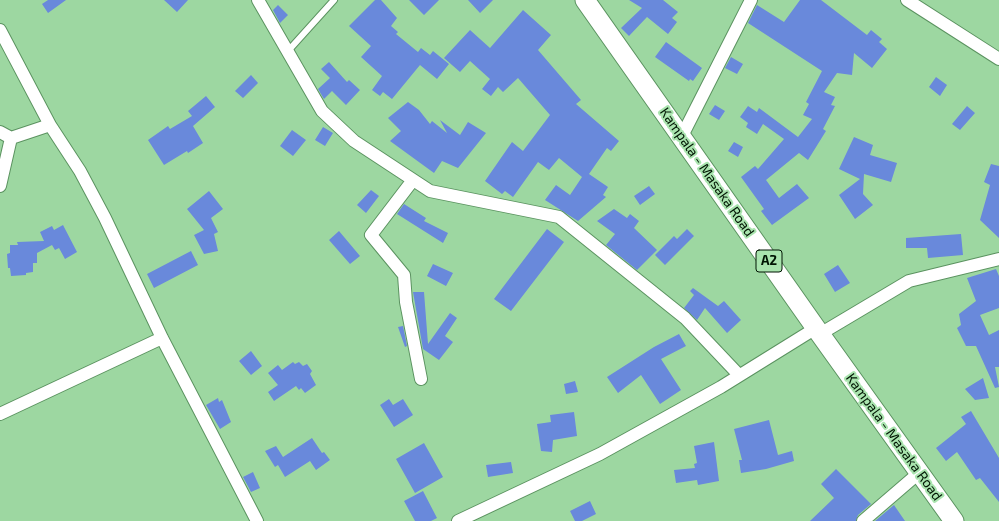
<!DOCTYPE html>
<style>
body{margin:0}
canvas{display:block;background:#9dd7a1}
</style>
<canvas width="999" height="521"></canvas>
<script>
const context = document.querySelector('canvas').getContext('2d');
context.lineJoin = 'round';
function fill(path, color) { context.fillStyle = color; context.fill(path, 'evenodd'); }
const poly = rows => new Path2D(rows.map(r => 'M' + r).join(''));
function strokePath(path, color, width, dash) { context.strokeStyle = color; context.lineWidth = width; context.lineCap = dash ? 'butt' : 'round'; context.setLineDash(dash || []); context.stroke(path); }
function label(font, color, halo, rows, align = 'center') {
  context.font = font + ' "Exo 2",sans-serif'; context.lineWidth = 4; context.setLineDash([]); context.textBaseline = 'middle'; context.strokeStyle = halo; context.fillStyle = color; for (const [text, x, y, turn = 0] of rows) {
    context.save(); context.translate(x, y); context.rotate((+turn || 0) * Math.PI / 180); context.textAlign = isNaN(turn) ? turn : align; if (halo) context.strokeText(text, 0, 0); context.fillText(text, 0, 0); context.restore();
  }
}
const building = poly([
 [48,0,66,0,48,13,42,4],
 [164,0,188,0,177,12],
 [375,0,381,0,397,18,391,26,398,32,396,34,418,52,421,48,430,55,433,51,449,64,437,79,420,65,392,99,383,92,380,96,372,90,382,76,361,57,371,46,349,26],
 [409,0,439,0,424,15],
 [468,0,493,0,480,13],
 [629,0,663,0,678,12,672,18,677,22,668,34,647,17,629,36,621,28,642,8],
 [800,0,821,0,867,35,871,30,882,39,879,42,887,49,872,68,854,53,852,75,837,73,824,92,835,97,831,105,835,106,823,129,826,131,808,160,799,153,766,180,779,198,797,184,809,198,772,225,761,211,764,209,741,177,755,166,758,169,784,139,763,124,757,134,746,127,748,123,740,117,748,106,757,112,759,108,798,137,812,119,803,115,809,104,806,102,822,71,748,23,757,5,784,22],
 [278,5,288,15,280,23,273,10],
 [523,10,551,35,538,50,581,100,576,104,619,141,611,151,607,148,589,174,608,187,603,195,606,197,578,221,545,200,556,185,570,195,582,177,559,158,549,170,538,162,513,197,505,191,502,194,485,181,512,142,523,151,550,115,518,78,503,92,498,87,491,96,482,89,490,79,470,61,460,72,444,58,470,30,490,48],
 [666,42,702,68,693,81,690,79,689,81,655,57],
 [731,57,743,64,737,74,725,68],
 [329,62,347,82,349,80,360,90,346,105,332,91,324,99,318,89,330,78,321,69],
 [251,75,258,83,243,98,235,91],
 [936,77,947,85,940,96,929,87],
 [206,96,215,107,193,126,203,143,188,153,187,151,164,165,148,140,168,126,170,129,192,116,188,111],
 [408,102,419,110,430,124,432,121,447,133,440,120,460,135,468,122,486,133,458,168,442,161,434,173,390,141,401,131,388,118],
 [715,105,725,111,719,120,709,114],
 [967,106,975,113,960,130,952,124],
 [323,127,333,133,325,146,315,140],
 [292,130,306,140,293,156,280,146],
 [854,137,873,145,870,155,897,163,891,182,864,174,863,194,873,205,855,219,839,195,860,179,839,169],
 [734,142,743,147,738,157,728,151],
 [991,164,999,166,999,238,980,220,990,185,984,182],
 [649,186,655,194,640,205,634,196],
 [371,190,379,196,366,213,357,205],
 [209,191,223,209,211,218,218,232,214,234,218,251,204,254,194,235,204,230,187,209],
 [404,204,426,218,424,221,448,233,443,243,397,214],
 [614,209,627,218,630,214,639,221,634,228,657,250,637,270,606,245,615,234,597,221],
 [63,225,77,252,65,259,59,248,55,250,52,245,37,253,37,263,33,263,33,272,26,273,26,275,11,276,10,268,8,268,7,254,10,253,10,245,18,245,17,242,44,241,40,232,52,226,54,230],
 [547,229,564,242,511,311,494,299],
 [687,229,694,236,665,265,655,255,674,236,677,239],
 [339,231,360,256,350,264,329,240],
 [961,234,963,255,928,258,927,248,906,248,906,238],
 [191,251,198,265,154,288,147,274],
 [433,264,453,273,446,286,427,276],
 [838,265,850,283,835,292,824,274],
 [996,269,999,276,999,308,980,315,989,335,999,330,999,367,995,367,999,387,995,388,976,346,966,346,957,328,961,325,959,314,976,301,967,278],
 [693,288,718,306,724,301,741,320,727,333,705,308,697,320,684,308,694,295,690,291],
 [413,292,424,292,428,344,450,313,457,318,445,336,453,342,439,360,423,349],
 [403,326,407,346,405,347,398,327],
 [679,334,686,346,661,359,681,390,660,404,641,375,618,393,607,377,654,347],
 [251,351,262,366,251,375,239,361],
 [293,362,295,364,299,362,303,366,307,364,312,371,310,374,316,385,305,393,301,388,299,390,296,386,274,401,268,392,278,385,268,373,278,365,282,370],
 [983,378,989,398,975,400,965,389],
 [575,381,578,392,566,394,564,384],
 [218,398,219,402,222,400,231,422,220,429,206,405],
 [389,399,393,405,403,399,413,415,394,427,380,405],
 [971,411,999,458,999,502,980,478,976,480,957,452,946,461,936,448,966,424,961,417],
 [574,412,577,436,553,440,552,452,541,451,537,424,551,422,550,415],
 [769,420,778,455,792,451,794,461,766,469,741,473,739,460,742,460,734,429],
 [312,438,322,453,324,452,330,460,316,470,310,461,285,477,278,465,275,467,265,451,276,446,283,457],
 [714,442,719,481,698,485,697,480,676,483,674,470,695,468,694,464,697,463,694,446],
 [424,443,443,477,415,493,396,459],
 [511,462,513,473,488,477,486,465],
 [836,469,871,504,858,515,856,521,810,521,834,498,821,484],
 [253,472,260,488,251,492,243,477],
 [423,491,437,518,431,521,415,521,404,501],
 [590,501,596,514,582,521,575,521,570,511],
 [894,505,905,521,875,521]
]);
const service = poly([
 [288,51,334,0]
]);
const minor = poly([
 [258,0,322,111,354,141,430,191,559,217,685,318,738,374],
 [907,0,999,59],
 [0,30,50,125,80,171,105,218,162,338,257,521],
 [0,132,11,138],
 [682,136,751,0],
 [11,138,50,125],
 [413,180,371,235,404,275,406,302,421,379],
 [0,186,11,138],
 [820,334,909,281,999,259],
 [0,414,162,338],
 [458,521,600,454,721,387,816,328],
 [863,521,920,472]
]);
const primary = poly([
 [585,0,820,334,954,521]
]);
const shields = [
 [769,261,26]
];
const shieldNames = [
 ["A2",769,261]
];
const streetNames = [
 ["Kampala - Masaka Road",707,172,55],
 ["Kampala - Masaka Road",894,437,54]
];
fill(building, '#6989db');
strokePath(service, '#5b9360', 8);
strokePath(minor, '#5b9360', 14);
strokePath(primary, '#5b9360', 21);
strokePath(service, '#fff', 6);
strokePath(minor, '#fff', 12);
strokePath(primary, '#fff', 19);
for (const [x, y, w] of shields) { const box = new Path2D(); box.roundRect(x - w / 2, y - 11, w, 22, 3); context.fillStyle = '#a9e4ae'; context.fill(box); strokePath(box, '#011503', 1); }
label('bold 13px', '#011503', null, shieldNames);
label('14px', '#011503', '#a9e4ae', streetNames);
</script>
